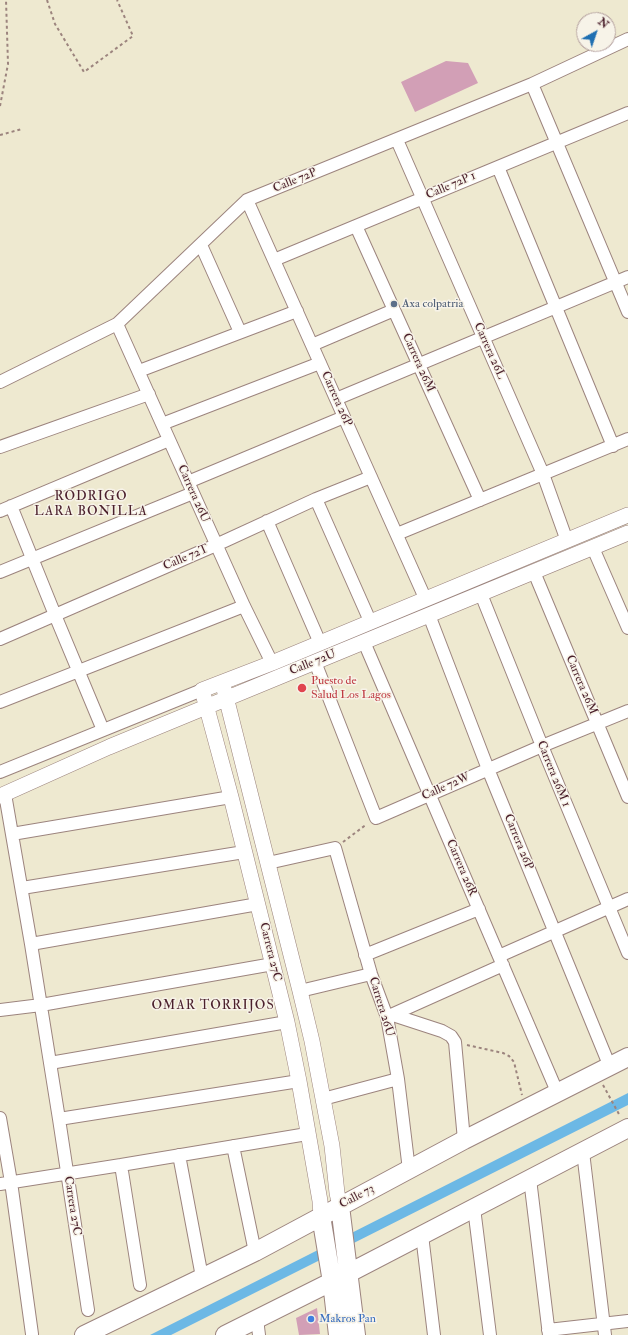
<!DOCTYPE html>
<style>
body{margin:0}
#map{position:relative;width:628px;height:1335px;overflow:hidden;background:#eee9d0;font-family:"IM FELL Double Pica",serif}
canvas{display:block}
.north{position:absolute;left:576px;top:12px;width:40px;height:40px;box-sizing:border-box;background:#f7f3e8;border:1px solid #b29e9c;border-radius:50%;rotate:40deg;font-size:11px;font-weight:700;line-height:16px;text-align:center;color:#4a1f2b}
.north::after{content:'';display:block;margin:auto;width:14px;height:18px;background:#1f6fb2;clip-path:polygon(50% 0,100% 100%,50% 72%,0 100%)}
</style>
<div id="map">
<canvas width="628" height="1335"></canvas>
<div class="north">N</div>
</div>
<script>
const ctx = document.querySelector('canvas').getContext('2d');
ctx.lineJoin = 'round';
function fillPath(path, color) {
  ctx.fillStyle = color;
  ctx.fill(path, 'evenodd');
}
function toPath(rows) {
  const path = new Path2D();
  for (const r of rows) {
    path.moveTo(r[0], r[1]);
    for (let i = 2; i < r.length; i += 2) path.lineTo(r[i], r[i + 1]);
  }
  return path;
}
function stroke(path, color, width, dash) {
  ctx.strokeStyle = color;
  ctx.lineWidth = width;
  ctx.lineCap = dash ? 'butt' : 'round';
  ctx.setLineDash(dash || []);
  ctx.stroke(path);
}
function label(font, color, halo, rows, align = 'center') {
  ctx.font = font + ' "IM FELL Double Pica",serif';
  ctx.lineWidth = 3;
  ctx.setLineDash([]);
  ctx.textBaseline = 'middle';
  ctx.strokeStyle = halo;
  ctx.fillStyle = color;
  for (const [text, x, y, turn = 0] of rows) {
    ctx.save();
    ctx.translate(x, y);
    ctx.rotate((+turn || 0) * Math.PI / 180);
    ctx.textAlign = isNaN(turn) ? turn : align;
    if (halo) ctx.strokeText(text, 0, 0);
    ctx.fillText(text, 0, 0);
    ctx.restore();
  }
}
const water = toPath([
 [628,1093,628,1105,620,1109,171,1335,150,1335]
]);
const building = toPath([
 [446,61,468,63,478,83,415,112,401,82],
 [317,1308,320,1334,299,1335,296,1318]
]);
const path = toPath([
 [47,0,55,24,84,72,133,36,117,0],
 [0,106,8,64,6,0],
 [0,135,22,129],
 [343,842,367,824],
 [467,1045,503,1053,509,1056,514,1062,522,1095],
 [603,1085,620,1116]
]);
const minor = toPath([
 [532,84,628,312],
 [397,140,543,474,567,541],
 [498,167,613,446],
 [247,200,425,598],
 [356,226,480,500],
 [201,245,240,332],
 [274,260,628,113],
 [117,324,244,606,272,663],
 [312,345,394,310],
 [139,371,297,311],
 [0,382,117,324,247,200,532,84,628,39],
 [336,399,628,277],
 [162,424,320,363],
 [0,447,149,394],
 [188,482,344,417],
 [316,499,370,621],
 [11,506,55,615,103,730],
 [0,511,169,440],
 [267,521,320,643],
 [397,534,628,439],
 [593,548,628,628],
 [0,572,193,493],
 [534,572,628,797],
 [481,594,542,746,628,953],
 [429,615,488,769,610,1067],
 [0,639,216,545,316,499,371,477],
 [364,642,558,1094],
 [315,662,376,818,542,746,628,711],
 [0,702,244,606],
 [0,772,202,690],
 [5,794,31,944,59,1119,88,1310],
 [12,834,231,797],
 [268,863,335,848,371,974,387,1017,398,1079,409,1170],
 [22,888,244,852],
 [31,944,258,904],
 [365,955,479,909],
 [499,956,628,899],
 [300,991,371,974],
 [0,1010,41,1005,273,964],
 [393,1015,442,1031,451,1036,455,1042,464,1140],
 [389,1016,503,965],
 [50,1063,287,1022],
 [323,1099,398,1079],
 [0,1118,11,1182,32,1334],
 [59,1119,299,1081],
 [233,1146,255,1252],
 [583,1152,605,1335],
 [179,1155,202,1277],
 [121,1165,140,1285],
 [530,1179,549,1335],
 [0,1184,121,1165,307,1134],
 [474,1208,490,1335],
 [422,1235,434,1335],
 [257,1319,259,1335],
 [548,1330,628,1321]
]);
const tertiary = toPath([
 [224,689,300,991,312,1041,332,1146,337,1193,340,1206],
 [0,796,109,747,628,533],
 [321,1216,320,1201,299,1081,287,1022,231,797,202,690,272,663,628,515]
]);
const secondary = toPath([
 [340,1206,356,1335],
 [321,1216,332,1282,338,1335],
 [84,1335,255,1252,464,1140,628,1057],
 [225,1335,349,1273,628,1128]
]);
const markers = [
 [394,304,4,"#5c6f8a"],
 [302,688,5,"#e0444e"],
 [311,1319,4,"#3f7fe0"]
];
const streetNames = [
 ["Calle 72P",295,181,-22],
 ["Calle 72P 1",451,186,-23],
 ["Carrera 26L",489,351,66],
 ["Carrera 26M",418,363,66],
 ["Carrera 26P",336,399,66],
 ["Carrera 26U",193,494,66],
 ["Calle 72T",186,558,-23],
 ["Calle 72U",313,663,-22],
 ["Carrera 26M",581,685,67],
 ["Carrera 26M 1",553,774,68],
 ["Calle 72W",446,787,-24],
 ["Carrera 26P",518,842,68],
 ["Carrera 26R",461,868,67],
 ["Carrera 27C",270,952,76],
 ["Carrera 26U",381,1007,73],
 ["Calle 73",357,1197,-28],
 ["Carrera 27C",72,1206,81]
];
const serviceNames = [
 ["Axa colpatria",402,304]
];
const healthNames = [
 ["Puesto de",311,681],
 ["Salud Los Lagos",311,695]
];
const shopNames = [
 ["Makros Pan",319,1319]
];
const neighbourhoodNames = [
 ["RODRIGO",91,497],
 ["LARA BONILLA",91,512],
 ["OMAR TORRIJOS",213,1006]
];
fillPath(water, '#6cb8e5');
fillPath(building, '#d29fb6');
stroke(minor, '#9c847e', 14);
stroke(tertiary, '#9c847e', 16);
stroke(secondary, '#9c847e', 20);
stroke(path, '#9c847e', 2, [3, 3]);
stroke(minor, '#fff', 12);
stroke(tertiary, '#fff', 15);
stroke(secondary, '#fff', 18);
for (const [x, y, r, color] of markers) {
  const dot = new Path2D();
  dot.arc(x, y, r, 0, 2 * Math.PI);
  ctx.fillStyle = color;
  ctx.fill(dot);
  stroke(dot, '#f7f3e8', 1.5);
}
label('12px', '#4a1f2b', '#f7f3e8', streetNames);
label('12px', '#4e5e75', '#f7f3e8', serviceNames, 'left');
label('12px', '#be3a42', '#f7f3e8', healthNames, 'left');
label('12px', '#366cbe', '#f7f3e8', shopNames, 'left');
ctx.letterSpacing = '1px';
label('13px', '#4a1f2b', '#f7f3e8', neighbourhoodNames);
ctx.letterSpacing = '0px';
</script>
